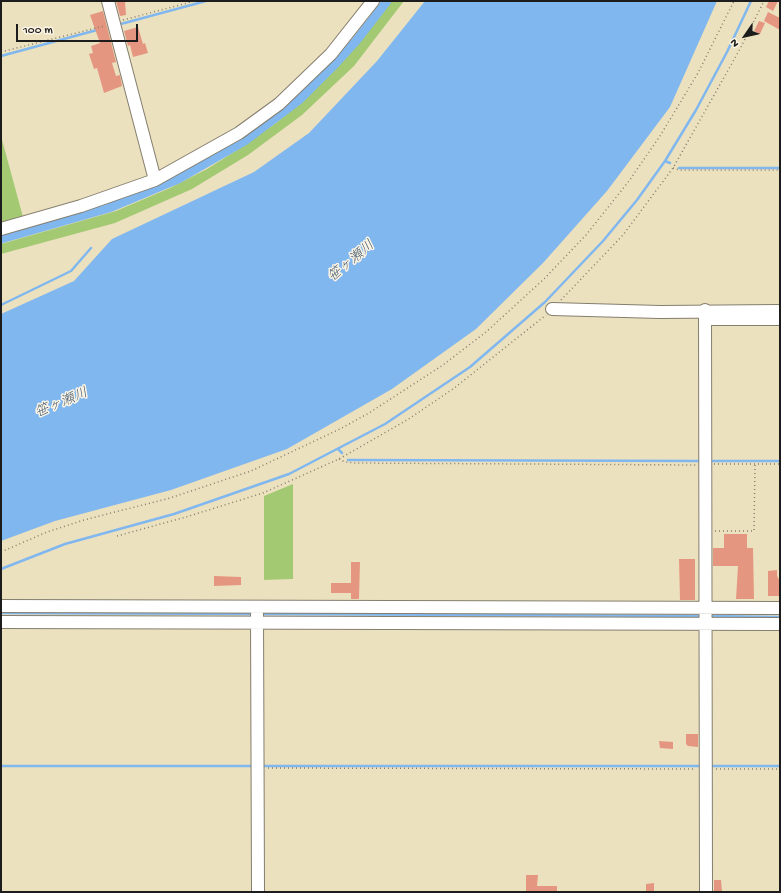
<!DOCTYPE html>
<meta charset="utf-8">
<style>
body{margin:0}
#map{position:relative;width:781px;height:893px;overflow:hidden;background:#ece1bf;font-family:"Gochi Hand",sans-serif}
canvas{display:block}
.frame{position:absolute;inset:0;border:2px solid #1c1c1c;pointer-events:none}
.north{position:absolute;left:725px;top:16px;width:40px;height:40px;-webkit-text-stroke:3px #fcf5e5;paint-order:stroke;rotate:236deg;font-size:11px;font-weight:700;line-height:16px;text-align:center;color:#1c1c1c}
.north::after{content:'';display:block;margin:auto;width:14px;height:18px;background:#1c1c1c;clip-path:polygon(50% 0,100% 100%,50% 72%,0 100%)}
.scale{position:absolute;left:16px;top:24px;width:122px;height:18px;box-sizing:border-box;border:2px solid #1c1c1c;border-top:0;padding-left:5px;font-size:12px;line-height:14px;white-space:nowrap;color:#1c1c1c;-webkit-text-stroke:3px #fcf5e5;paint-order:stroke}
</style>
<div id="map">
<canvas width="781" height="893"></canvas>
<div class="frame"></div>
<div class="north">N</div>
<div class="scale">100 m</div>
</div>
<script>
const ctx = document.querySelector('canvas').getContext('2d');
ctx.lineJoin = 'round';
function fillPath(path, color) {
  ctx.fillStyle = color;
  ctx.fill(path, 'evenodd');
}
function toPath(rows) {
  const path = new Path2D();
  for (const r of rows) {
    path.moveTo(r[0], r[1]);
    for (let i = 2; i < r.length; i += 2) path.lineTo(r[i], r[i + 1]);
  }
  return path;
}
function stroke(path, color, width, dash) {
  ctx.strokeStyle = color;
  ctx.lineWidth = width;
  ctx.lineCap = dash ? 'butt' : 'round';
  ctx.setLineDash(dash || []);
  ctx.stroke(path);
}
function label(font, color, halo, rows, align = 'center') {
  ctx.font = font + ' "Gochi Hand","Klee One",sans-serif';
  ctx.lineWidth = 3;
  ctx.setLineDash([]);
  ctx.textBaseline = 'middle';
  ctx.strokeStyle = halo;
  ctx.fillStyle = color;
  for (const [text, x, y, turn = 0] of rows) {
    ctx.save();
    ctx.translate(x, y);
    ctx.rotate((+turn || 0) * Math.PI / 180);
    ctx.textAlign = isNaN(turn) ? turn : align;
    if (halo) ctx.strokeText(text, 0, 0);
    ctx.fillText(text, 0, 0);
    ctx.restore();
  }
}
const green = toPath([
 [391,1,404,1,354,66,302,115,248,155,192,189,115,223,1,254,1,244,116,211,170,188,207,169,242,147,276,123,305,99,355,47],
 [1,136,23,217,1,223],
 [293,484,293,579,264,580,264,496]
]);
const water = toPath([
 [425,1,717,1,670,107,607,191,543,263,476,329,392,389,287,449,171,490,55,521,1,541,1,314,74,281,112,239,254,172,309,133,377,61]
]);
const stream = toPath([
 [117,25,206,1],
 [1,56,97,30],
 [665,161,670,163],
 [679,168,780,168],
 [1,305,71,271,91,248],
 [338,449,342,453],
 [348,460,701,461],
 [712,461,780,461],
 [1,569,65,544,174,514,289,474,385,424,470,367,545,302,603,241,637,200,665,161,696,110,727,52,751,1],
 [1,613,254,614],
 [261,614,702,616],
 [709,616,780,617],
 [1,766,254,766],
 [261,766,700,766],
 [710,766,780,766]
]);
const canal = toPath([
 [1,239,109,208,178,179,246,140,299,100,335,64,356,41,387,1]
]);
const building = toPath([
 [116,1,125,1,126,15,120,16],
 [769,1,778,1,773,11,766,7],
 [103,11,116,62,112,63,116,76,120,75,122,86,104,93,97,68,94,69,89,54,93,53,91,46,100,43,90,15],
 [768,12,780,18,780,30,764,21],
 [759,21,765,23,760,34,754,31],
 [138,27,143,44,145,43,148,53,133,57,130,45,128,46,124,31],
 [724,534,747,534,747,548,753,548,754,599,736,599,738,566,713,566,713,548,724,548],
 [679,559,695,559,695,600,680,600],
 [351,562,360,562,359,599,351,599,351,593,331,593,331,583,351,583],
 [777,570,777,576,780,581,780,596,768,596,768,571],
 [214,576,241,577,241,585,214,586],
 [686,734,698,734,698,747,688,746,686,744],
 [659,741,673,742,673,749,660,748],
 [526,875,538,875,537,886,557,886,557,892,526,892],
 [714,880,721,880,722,892,714,892],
 [654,883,654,892,646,892,646,884]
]);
const path = toPath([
 [123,20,195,1],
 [1,52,104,26],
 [673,168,679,170,780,170],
 [561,300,623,235,673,168,740,49,764,1],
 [339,459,345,462,355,463,696,465],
 [714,464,780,464],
 [715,531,754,531,755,464],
 [117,536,186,517,263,493,339,459,407,420,453,389,546,315],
 [1,552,47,532,84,520,170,498,251,471,340,429,369,413,443,365,486,332,544,279,586,235,629,181,660,136,698,73,734,1],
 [268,768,696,769],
 [716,769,780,769]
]);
const minor = toPath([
 [108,1,155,180],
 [1,229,81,206,155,180,239,133,279,104,331,54,373,1],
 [552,309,660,312,780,311],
 [705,310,706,892],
 [705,319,780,319],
 [1,606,780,608],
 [257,614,258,892],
 [1,622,780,624]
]);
const waterNames = [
 ["笹ヶ瀬川",352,262,-40],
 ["笹ヶ瀬川",62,404,-23]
];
fillPath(green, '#a3c973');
fillPath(water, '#80b7ef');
stroke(stream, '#80b7ef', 2.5);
stroke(canal, '#80b7ef', 9);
fillPath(building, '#e59680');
stroke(minor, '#847e6e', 14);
stroke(path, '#847e6e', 1.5, [1, 3]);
stroke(minor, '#fff', 12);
label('italic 14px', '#445a70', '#fcf5e5', waterNames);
</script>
